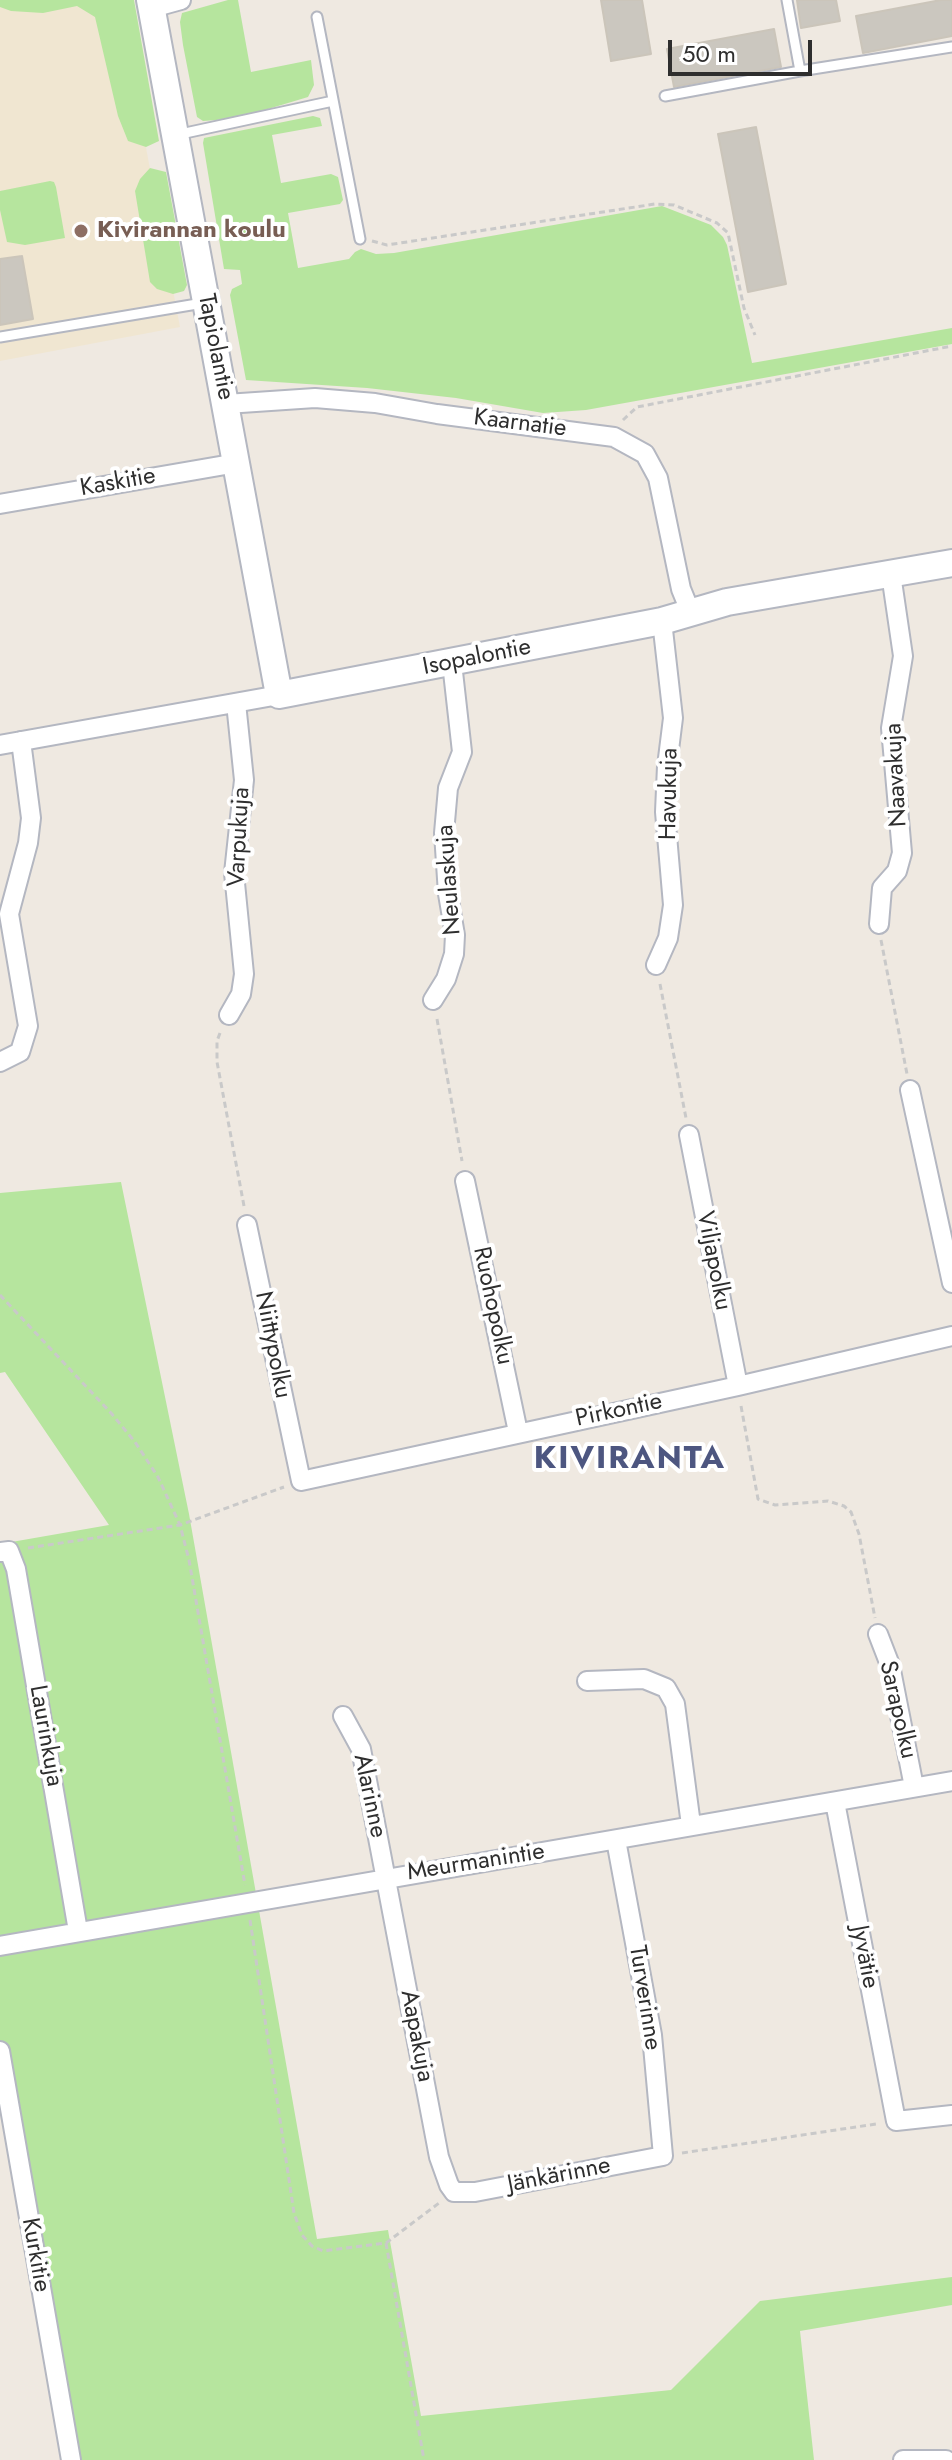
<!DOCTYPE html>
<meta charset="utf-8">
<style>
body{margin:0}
#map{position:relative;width:952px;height:2460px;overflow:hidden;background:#efe9e1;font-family:Jost,sans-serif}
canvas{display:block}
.scale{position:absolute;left:668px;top:40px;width:144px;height:36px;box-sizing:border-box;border:4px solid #2e2e2e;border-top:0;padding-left:10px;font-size:24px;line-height:28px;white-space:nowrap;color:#2e2e2e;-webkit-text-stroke:6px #fff;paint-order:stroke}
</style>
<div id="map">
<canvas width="952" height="2460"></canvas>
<div class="scale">50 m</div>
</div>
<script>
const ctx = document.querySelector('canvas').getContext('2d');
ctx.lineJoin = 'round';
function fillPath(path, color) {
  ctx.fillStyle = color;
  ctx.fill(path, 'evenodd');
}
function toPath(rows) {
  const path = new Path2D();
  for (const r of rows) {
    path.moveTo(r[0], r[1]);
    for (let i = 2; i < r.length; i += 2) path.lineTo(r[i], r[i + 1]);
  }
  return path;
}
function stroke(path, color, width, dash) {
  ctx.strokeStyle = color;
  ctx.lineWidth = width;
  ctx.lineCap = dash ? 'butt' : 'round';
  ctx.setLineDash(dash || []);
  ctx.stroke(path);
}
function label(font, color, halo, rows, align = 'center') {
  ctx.font = font + ' Jost,sans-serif';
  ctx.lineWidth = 8;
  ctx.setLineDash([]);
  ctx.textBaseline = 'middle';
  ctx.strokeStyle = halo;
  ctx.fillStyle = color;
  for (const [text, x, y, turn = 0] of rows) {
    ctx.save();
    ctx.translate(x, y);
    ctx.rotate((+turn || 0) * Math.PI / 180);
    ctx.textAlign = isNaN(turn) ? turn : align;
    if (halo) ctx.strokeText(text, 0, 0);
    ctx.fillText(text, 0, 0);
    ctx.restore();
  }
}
const education = toPath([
 [0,0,118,0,180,327,0,361]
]);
const green = toPath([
 [0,0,134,0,159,141,146,147,128,141,118,116,95,17,77,6,43,13,11,11,0,7],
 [228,0,238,0,251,72,311,60,314,85,308,97,258,112,217,120,203,121,197,117,183,45,180,22,182,13],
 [313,116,320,118,322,126,272,135,281,183,331,174,338,177,343,200,340,204,288,213,298,268,349,259,355,252,361,249,376,254,394,253,662,206,711,225,723,237,727,245,752,363,952,328,952,344,586,410,543,413,456,398,367,388,246,380,230,295,232,289,242,284,240,270,224,269,203,143,204,138],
 [150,168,166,172,187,285,184,291,173,294,157,289,150,282,135,191,140,179],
 [50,181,54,182,56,187,65,238,25,245,7,242,0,210,0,191],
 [121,1182,189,1514,317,2239,388,2230,421,2416,671,2390,760,2301,952,2277,952,2305,800,2331,814,2460,66,2460,0,2079,0,1544,109,1525,5,1372,0,1373,0,1193]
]);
const building = toPath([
 [601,0,642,0,651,54,611,61,601,0],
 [797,0,836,0,840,21,801,28,797,0],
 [941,0,952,0,952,36,863,53,856,16,941,0],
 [774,29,781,67,674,87,667,49,774,29],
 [756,127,786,284,748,292,718,134,756,127],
 [22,256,33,319,0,325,0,259,22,256]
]);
const path = toPath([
 [372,241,387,245,655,204,674,205,717,223,728,233,744,308,755,335],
 [623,420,637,407,952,346],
 [881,940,907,1074],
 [660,984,686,1118],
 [437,1019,462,1161],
 [220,1033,217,1041,217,1062,244,1206],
 [0,1295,111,1413,135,1442,158,1477,180,1525,189,1560,245,1885],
 [741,1406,758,1499,775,1505,828,1501,844,1506,851,1512,859,1534,875,1618],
 [28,1548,180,1525,284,1487],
 [250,1920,294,2213,302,2235,312,2246,323,2251,386,2243,439,2203],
 [682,2153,876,2124],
 [386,2243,424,2460]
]);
const lane = toPath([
 [787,0,800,71],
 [317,17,360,239],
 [665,96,800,71,952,47],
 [176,135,333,101],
 [0,337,203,303]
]);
const street = toPath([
 [152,8,181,0],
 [226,404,315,398,375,403,437,414,614,437,645,454,658,478,681,589,690,611],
 [0,504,237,463],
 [0,745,279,695],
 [879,924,882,888,897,871,902,853,891,728,903,656,891,574],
 [656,965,668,938,673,905,665,812,667,766,673,718,662,621],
 [433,1000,446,979,454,954,455,935,448,894,444,833,448,788,462,752,452,663],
 [229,1015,241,994,244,974,234,873,244,780,236,703],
 [0,1062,20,1052,28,1026,9,914,28,843,31,818,21,741],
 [910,1090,952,1283],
 [689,1135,738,1386],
 [465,1181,518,1432],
 [247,1225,301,1481,738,1386,952,1336],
 [0,1552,9,1551,16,1569,78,1931],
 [878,1634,890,1665,914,1787],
 [587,1681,644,1679,666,1688,675,1704,691,1825],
 [343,1716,361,1749,439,2157,449,2185,454,2192,475,2192,663,2156,652,2035,616,1840],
 [835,1802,896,2121,952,2115],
 [0,1946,952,1781],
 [0,2051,71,2460],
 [903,2460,946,2460]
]);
const secondary = toPath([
 [150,0,279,695,662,621,727,602,952,563]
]);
const markers = [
 [81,231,8,"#8d6e63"]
];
const educationNames = [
 ["Kivirannan koulu",97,231]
];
const streetNames = [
 ["Tapiolantie",215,347,79],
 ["Kaarnatie",520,424,7],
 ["Kaskitie",118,483,-10],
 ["Isopalontie",477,658,-11],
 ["Naavakuja",897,775,-93],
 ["Havukuja",670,794,-89],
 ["Varpukuja",240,837,-87],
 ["Neulaskuja",450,880,-94],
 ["Viljapolku",713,1261,79],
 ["Ruohopolku",492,1306,78],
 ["Niittypolku",272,1345,79],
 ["Pirkontie",619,1411,-12],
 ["Sarapolku",897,1710,77],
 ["Laurinkuja",45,1736,80],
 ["Alarinne",369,1796,78],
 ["Meurmanintie",476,1863,-9],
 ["Jyvätie",864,1957,79],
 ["Turverinne",644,1998,81],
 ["Aapakuja",416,2036,79],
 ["Jänkärinne",559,2176,-11],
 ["Kurkitie",35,2255,80]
];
const districtNames = [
 ["KIVIRANTA",630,1460]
];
fillPath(education, '#f0e6d1');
fillPath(green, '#b6e59e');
fillPath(building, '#cbc7bf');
stroke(building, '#cbc5ba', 2);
stroke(lane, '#b4b7c1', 13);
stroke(street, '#b4b7c1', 22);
stroke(secondary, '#b4b7c1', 30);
stroke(path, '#c9c9c9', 3, [6, 4]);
stroke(lane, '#fff', 9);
stroke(street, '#fff', 18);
stroke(secondary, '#fff', 26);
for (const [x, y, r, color] of markers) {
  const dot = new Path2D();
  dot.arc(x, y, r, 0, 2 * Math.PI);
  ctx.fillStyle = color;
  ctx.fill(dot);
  stroke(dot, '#fff', 3);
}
label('bold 24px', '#785e54', '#fff', educationNames, 'left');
label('24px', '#2e2e2e', '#fff', streetNames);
ctx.letterSpacing = '2px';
label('bold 32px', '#4d5680', '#fff', districtNames);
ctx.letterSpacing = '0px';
</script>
